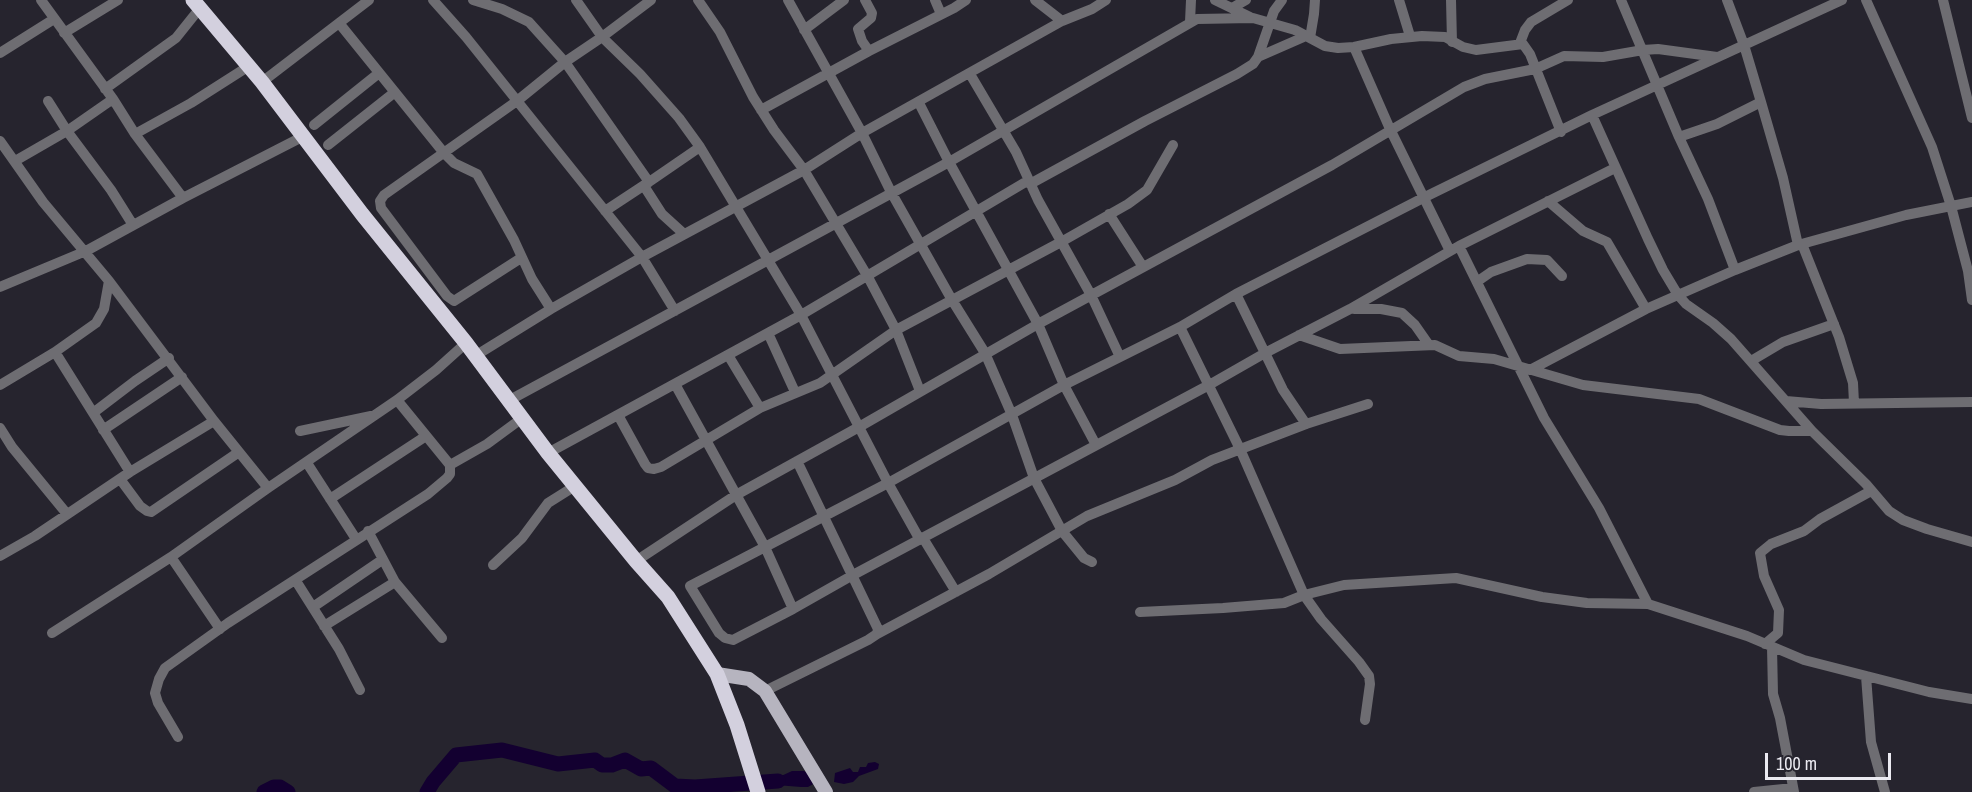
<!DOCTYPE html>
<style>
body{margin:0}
#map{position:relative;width:1972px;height:792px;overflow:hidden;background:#26242e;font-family:"Archivo Narrow",sans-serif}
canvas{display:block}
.scale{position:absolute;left:1765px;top:753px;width:126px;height:27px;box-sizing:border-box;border:3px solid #ebeaf1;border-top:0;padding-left:8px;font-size:18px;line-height:21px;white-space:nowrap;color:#ebeaf1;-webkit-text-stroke:4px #26242e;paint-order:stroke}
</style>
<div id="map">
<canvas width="1972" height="792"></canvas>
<div class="scale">100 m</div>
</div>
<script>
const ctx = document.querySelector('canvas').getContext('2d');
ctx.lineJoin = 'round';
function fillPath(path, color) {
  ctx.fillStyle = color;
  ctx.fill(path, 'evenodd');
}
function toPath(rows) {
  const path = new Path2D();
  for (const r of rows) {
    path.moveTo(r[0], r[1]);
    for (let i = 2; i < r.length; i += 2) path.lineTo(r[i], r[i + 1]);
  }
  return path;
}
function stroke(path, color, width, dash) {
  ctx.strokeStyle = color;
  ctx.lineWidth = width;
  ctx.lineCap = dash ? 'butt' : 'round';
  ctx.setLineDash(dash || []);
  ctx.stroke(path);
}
const water = toPath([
 [875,762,879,764,878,769,859,776,853,782,844,784,834,782,835,773,850,768,853,772,858,772,860,767,866,767,868,763],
 [792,771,804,771,810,774,815,783,808,787,801,787,776,785,779,777]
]);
const river = toPath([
 [264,792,274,787,280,787,288,792],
 [427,792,433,782,456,755,502,750,558,764,595,760,602,765,612,765,625,760,641,769,651,768,675,786,695,787,778,781]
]);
const minor = toPath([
 [41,0,113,99,135,134,183,198],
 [433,0,466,37,642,257,675,311],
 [473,0,502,9,529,22,565,62,649,182,700,147],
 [576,0,602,37,640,74,679,118,700,147,801,315,888,483,920,540],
 [698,0,720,32,753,97,774,130,804,170,868,277,896,330,920,391],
 [788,0,862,133,891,192,952,300,985,353,1012,415,1034,478,1062,531,1084,558,1092,562],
 [865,0,872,13,871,18,858,29,862,41,869,51],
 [935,0,941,14],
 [1035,0,1062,21],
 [1215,0,1250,17],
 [1399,0,1410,36],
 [1451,0,1452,42],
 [1621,0,1679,137,1708,199,1735,270],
 [1727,0,1744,45,1761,102,1783,178,1798,245],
 [1866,0,1932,147,1951,206,1968,271,1972,300],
 [1943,0,1972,118],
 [1232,8,1246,0],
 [1190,22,1191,0],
 [339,23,444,153,454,163,477,174,514,240,532,279,551,309,642,257,804,170,862,133,1062,21,1092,9,1106,0],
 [804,30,844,0],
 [64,33,118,0],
 [1310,38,1314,14,1315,0],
 [1520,43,1525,30,1531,22,1568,0],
 [1354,47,1390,129,1450,251],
 [0,53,54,19],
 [1258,57,1306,36],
 [970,74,1016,152,1038,200,1091,295,1120,357],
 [262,82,369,0],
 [105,89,176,38,200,8],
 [48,101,67,131,111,190,133,225],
 [919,103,949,162,1038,324,1064,385,1096,445],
 [761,110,869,51,954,8,966,0],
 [1592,115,1648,239,1663,270,1678,295,1686,304,1713,323,1731,339,1812,431],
 [314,125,379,73],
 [135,134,191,103,249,66],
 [1679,137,1717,124,1761,102],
 [0,141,43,202,109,281,214,421,268,488],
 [328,145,395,92],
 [15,161,67,131,113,99],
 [1030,184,1145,121,1237,74,1253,64,1258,57,1274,11,1282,0],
 [644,186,662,214,684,234],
 [1548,201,1583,231,1607,242,1646,309],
 [605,211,649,182],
 [1109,214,1143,267],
 [1802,244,1839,337,1853,383,1854,403],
 [1459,246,1544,418,1599,508,1648,604],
 [521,258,454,301,447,296,381,208,380,201,384,195,517,101,565,62,602,37,651,0],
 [1478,281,1491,272,1527,259,1547,260,1562,276],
 [0,287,86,251,183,198,302,137],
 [1236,294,1265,353,1209,385,853,575,793,609,733,640,725,638,719,633,690,586,888,483,1064,385,1180,327,1236,294,1425,197,1592,115,1842,0],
 [1354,309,1381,309,1402,313,1415,325,1429,345],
 [1180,327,1240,449,1304,595,1321,619,1359,662,1369,676,1370,684,1365,720],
 [768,333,795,392],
 [1299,335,1340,349,1435,345,1459,356,1494,359,1583,385,1699,399,1780,430,1789,431,1812,431,1866,484,1889,511,1903,520,1927,529,1972,542],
 [55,352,130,472],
 [728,355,760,408],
 [475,356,551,309],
 [1751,361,1783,342,1834,324],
 [1530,370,1646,309,1735,270,1798,245,1906,215,1972,202],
 [675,384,765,547,793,609],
 [0,385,55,352,96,323,104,309,109,281],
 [508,401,949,162,1197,19,1253,18,1295,30,1325,46,1338,48,1354,47,1391,39,1422,36,1445,37,1463,47,1476,50,1523,44,1530,54,1561,132],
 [1786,401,1821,404,1972,402],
 [93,413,135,381,169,358],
 [618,415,645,464,648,468,654,469,661,467,760,408,820,383,896,330,1061,242,1128,204,1147,190,1173,145],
 [1306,424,1283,390,1265,353,1350,309,1459,246,1615,168],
 [0,428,12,447,67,514],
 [103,430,182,377],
 [300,431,371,416],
 [548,453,801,315,1029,180],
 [307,463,356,539],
 [450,465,487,444,521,419],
 [120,479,140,506,147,511,151,512,239,452],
 [330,499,426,436],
 [368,531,395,582,442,638],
 [923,538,956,592],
 [0,556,35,536,130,472,214,421],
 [171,557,220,629],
 [636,561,736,495,859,427,1038,324,1332,165,1464,87,1485,79,1535,69,1564,56,1603,57,1643,50,1658,49,1717,57],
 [493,565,522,538,548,503,575,486],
 [296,581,339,649,360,690],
 [313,607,382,560],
 [1140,612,1223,608,1284,603,1304,595,1344,585,1456,578,1542,597,1587,603,1648,604,1747,636,1804,660,1929,692,1972,699],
 [324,626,395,582],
 [52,633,171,557,268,488,397,400,436,370,466,343],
 [877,634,989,574,1087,516,1175,480,1212,460,1306,424,1368,404],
 [1765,644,1778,633,1779,610,1764,576,1760,553,1771,544,1804,531,1820,519,1871,491],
 [1772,647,1773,694,1780,718,1794,792],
 [1866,676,1871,742,1885,792],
 [765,691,868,640,877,634,878,629,797,461],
 [178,737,158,703,155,693,159,679,165,668,228,623,428,494,447,478,450,474,450,465,397,400],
 [1754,792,1793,788]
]);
const major = toPath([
 [717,674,749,679,765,691,826,792]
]);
const highway = toPath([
 [193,0,262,82,362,214,466,343,548,453,636,561,668,597,717,674,737,725,758,792]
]);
fillPath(water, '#130030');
stroke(river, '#130030', 15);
stroke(minor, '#6e6d72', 10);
stroke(major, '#b6b4bf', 14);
stroke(highway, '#d3d0de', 15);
</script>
